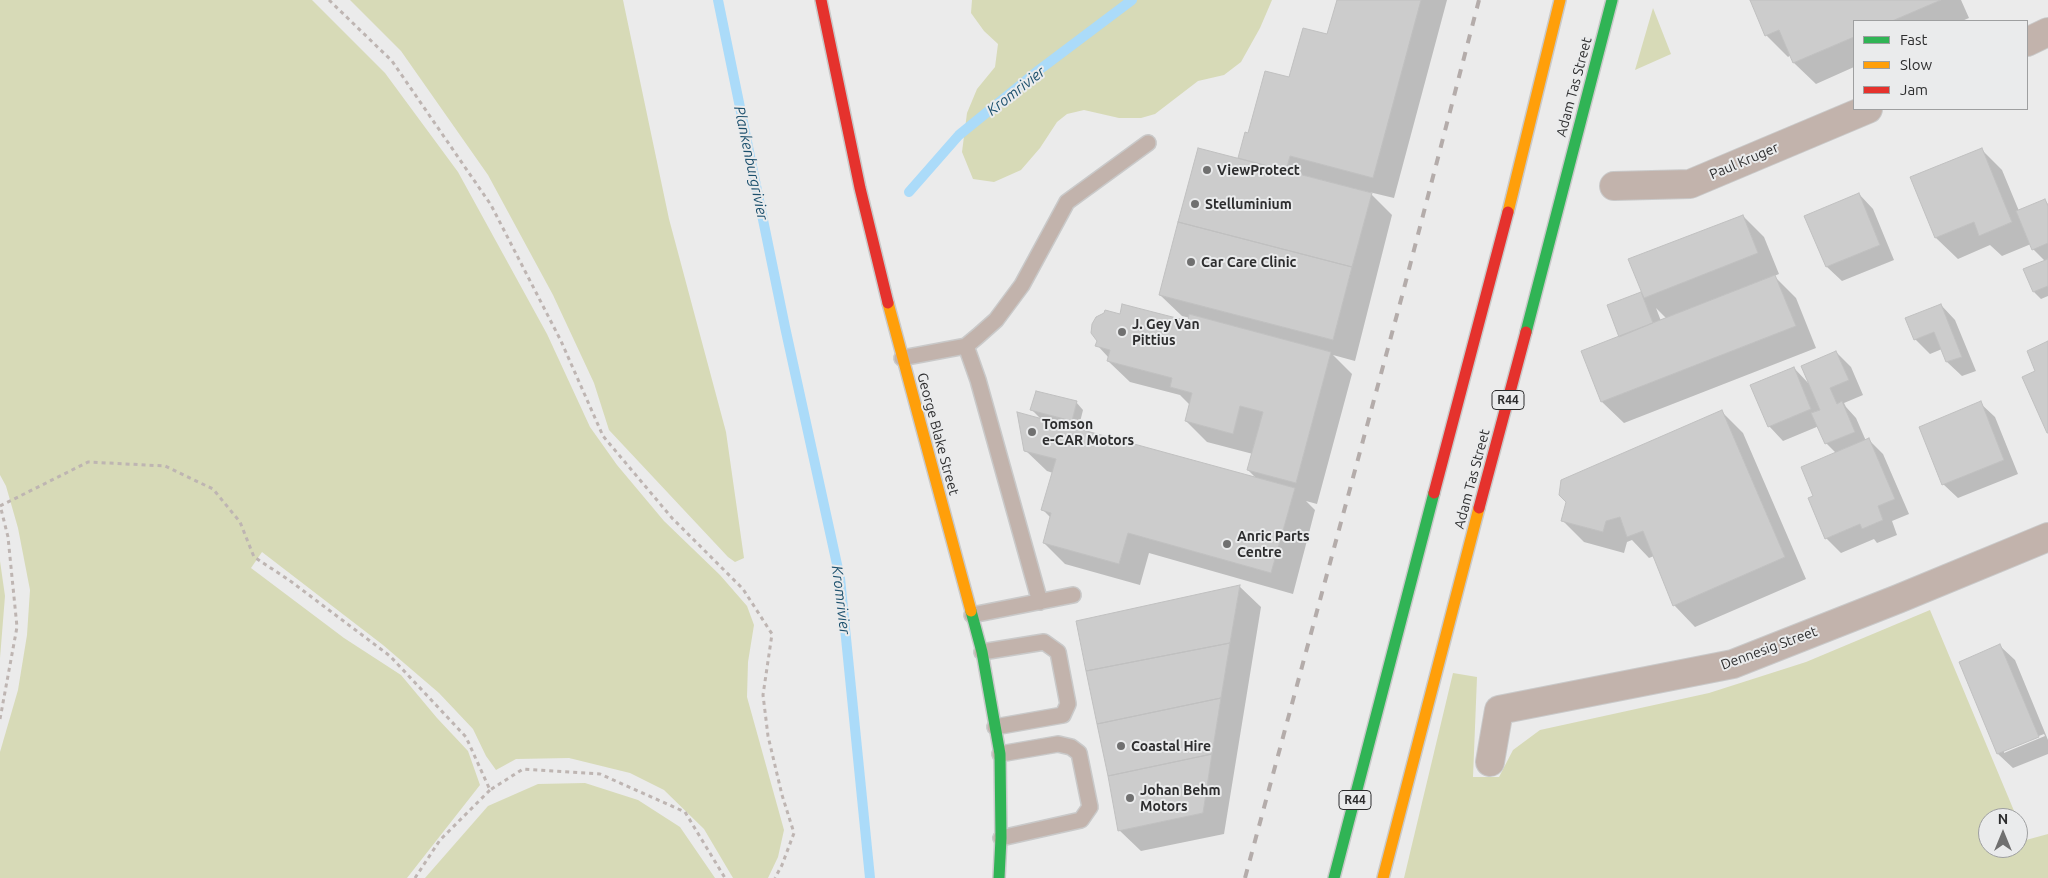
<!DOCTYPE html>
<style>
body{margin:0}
#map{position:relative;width:2048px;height:878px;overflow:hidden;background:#ebebeb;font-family:Ubuntu,sans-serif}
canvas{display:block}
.legend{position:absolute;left:1853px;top:20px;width:175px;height:90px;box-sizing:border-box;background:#eaebec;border:1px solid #9e9fa0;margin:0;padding:6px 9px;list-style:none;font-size:15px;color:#2d2d2e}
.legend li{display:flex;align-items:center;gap:10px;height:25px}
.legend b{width:25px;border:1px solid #9e9fa0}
.north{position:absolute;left:1978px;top:808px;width:50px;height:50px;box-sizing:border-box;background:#eaebec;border:1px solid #9e9fa0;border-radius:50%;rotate:0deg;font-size:14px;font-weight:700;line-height:20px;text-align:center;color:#2d2d2e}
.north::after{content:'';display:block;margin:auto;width:18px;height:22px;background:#707070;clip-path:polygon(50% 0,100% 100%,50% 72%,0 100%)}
</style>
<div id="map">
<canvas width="2048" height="878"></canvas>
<ul class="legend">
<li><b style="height:6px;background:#30b455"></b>Fast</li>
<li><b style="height:6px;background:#ff9f0a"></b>Slow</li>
<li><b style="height:6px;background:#e5322d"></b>Jam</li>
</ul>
<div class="north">N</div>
</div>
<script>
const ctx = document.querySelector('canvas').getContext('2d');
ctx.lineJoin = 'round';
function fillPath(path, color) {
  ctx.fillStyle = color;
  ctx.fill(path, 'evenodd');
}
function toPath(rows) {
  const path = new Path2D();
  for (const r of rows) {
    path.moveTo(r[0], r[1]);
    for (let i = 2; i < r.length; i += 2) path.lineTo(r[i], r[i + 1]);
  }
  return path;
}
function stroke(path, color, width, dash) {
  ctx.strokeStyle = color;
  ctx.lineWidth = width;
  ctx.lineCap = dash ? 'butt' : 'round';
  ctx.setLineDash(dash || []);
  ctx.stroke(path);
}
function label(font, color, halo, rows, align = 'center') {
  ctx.font = font + ' Ubuntu,sans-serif';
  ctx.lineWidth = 4;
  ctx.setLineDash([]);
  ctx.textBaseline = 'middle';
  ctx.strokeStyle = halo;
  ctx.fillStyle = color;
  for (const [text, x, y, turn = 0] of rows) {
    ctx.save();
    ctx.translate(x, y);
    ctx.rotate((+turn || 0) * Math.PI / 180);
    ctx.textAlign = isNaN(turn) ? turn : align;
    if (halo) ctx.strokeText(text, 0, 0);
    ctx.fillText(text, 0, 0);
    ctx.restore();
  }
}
const green = toPath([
 [0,0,312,0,385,73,458,172,547,334,590,427,617,465,664,521,720,575,747,606,754,625,748,662,747,697,784,830,778,857,768,878,733,878,704,829,664,790,630,773,569,758,516,759,496,770,486,756,473,729,439,693,383,645,262,552,251,568,344,638,401,675,437,718,468,751,480,785,407,878,0,878,0,752,18,690,27,635,30,590,18,528,6,486,0,475],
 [350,0,623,0,669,219,726,432,744,558,735,562,728,557,609,430,594,383,553,295,488,175,401,51],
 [972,0,1272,0,1260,28,1241,62,1224,75,1198,81,1155,114,1141,118,1119,118,1084,110,1067,114,1057,122,1040,148,1021,170,994,182,973,179,962,152,967,113,977,89,995,67,998,44,984,31,971,13],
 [1653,8,1671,54,1635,70],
 [0,561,5,596,0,658],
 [1930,610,2017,818,1988,818,1988,848,2018,848,2018,821,2026,840,2048,834,2048,878,1404,878,1453,673,1477,677,1473,777,1499,777,1513,750,1540,730,1709,693,1806,662],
 [585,783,638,800,680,827,715,878,425,878,488,806,538,784]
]);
const shadow = toPath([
 [1338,0,1447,0,1394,198,1369,192,1392,215,1355,361,1333,355,1352,374,1317,504,1306,501,1315,510,1293,594,1149,553,1140,585,1065,564,1044,543,1051,518,1043,510,1053,473,1047,471,1025,450,1042,420,1032,410,1076,402,1083,410,1078,430,1257,479,1248,470,1253,454,1207,442,1186,421,1190,405,1180,395,1130,382,1108,361,1109,358,1097,345,1099,341,1121,315,1189,322,1190,318,1182,316,1160,295,1239,159,1246,133,1249,134,1290,79,1328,36],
 [1751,0,1961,0,1969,18,1962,21,1854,21,1854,67,1816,84,1794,63,1791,55,1788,57,1767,36],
 [1981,149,2002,170,2019,211,2045,201,2048,204,2048,296,2041,299,2034,292,2045,261,2033,249,2031,244,2002,256,1990,245,1958,259,1936,238,1912,177],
 [1859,194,1873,209,1894,260,1842,281,1827,267,1806,216],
 [1743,216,1764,237,1779,274,1774,276,1796,298,1816,348,1624,423,1602,402,1583,352,1620,337,1608,306,1643,293],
 [1656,308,1667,319,1661,321],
 [1941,305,1955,320,1976,371,1962,376,1947,362,1942,349,1930,354,1915,339],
 [1836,352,1851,367,1863,395,1844,403,1846,407,1856,418,1866,441,1869,440,1883,454,1909,514,1892,521,1897,535,1877,543,1874,539,1841,553,1826,538,1814,497,1836,453,1826,443,1819,426,1783,441,1769,426,1794,368,1810,385],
 [1980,403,1995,417,2018,474,1958,498,1943,484],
 [1722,412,1743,433,1806,579,1695,627,1674,605,1654,556,1649,558,1632,540,1627,542,1624,553,1584,542,1563,521],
 [1239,586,1261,607,1224,834,1141,851,1119,830],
 [2000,646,2015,660,2048,740,2048,754,2013,768,1998,754,1960,662],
 [2044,734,2045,736,2004,753,2004,750]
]);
const stream = toPath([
 [718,0,785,327,840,578,870,878],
 [909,192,959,135,1039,70,1132,0]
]);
const building = toPath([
 [1337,0,1421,0,1373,178,1290,156,1286,171,1238,158,1245,132,1248,133,1265,71,1289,77,1303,28,1327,34,1337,0],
 [1750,0,1941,0,1892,21,1854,21,1854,37,1793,63,1779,30,1765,36,1750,0],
 [1198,148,1372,193,1352,267,1178,222,1198,148],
 [1982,148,2012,222,1979,236,1974,222,1935,238,1910,177,1982,148],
 [1859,193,1880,245,1826,267,1804,216,1859,193],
 [2045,199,2048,206,2048,243,2032,250,2016,211,2045,199],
 [1743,215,1758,253,1644,298,1628,259,1743,215],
 [1178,222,1352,267,1333,340,1159,295,1178,222],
 [2048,259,2048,286,2033,292,2023,269,2048,259],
 [1775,275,1796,326,1601,402,1581,351,1775,275],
 [1641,292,1653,323,1619,337,1607,305,1641,292],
 [1122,304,1188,321,1189,314,1331,352,1296,483,1247,470,1263,412,1240,406,1233,434,1185,421,1192,393,1170,387,1172,378,1107,361,1110,350,1095,346,1097,341,1091,333,1092,324,1096,317,1104,313,1105,310,1120,314,1122,304],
 [1941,304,1962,357,1946,362,1934,332,1914,340,1905,318,1941,304],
 [2048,341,2048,433,2047,433,2022,377,2035,371,2027,351,2048,341],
 [1836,351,1849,380,1830,388,1837,404,1842,401,1855,432,1825,444,1811,413,1820,410,1801,366,1836,351],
 [1794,367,1811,409,1768,427,1750,385,1794,367],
 [1036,391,1077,401,1072,421,1030,410,1036,391],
 [1981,401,2004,460,1942,485,1919,427,1981,401],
 [1722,410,1785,557,1673,606,1643,531,1627,537,1620,517,1606,521,1603,532,1561,521,1566,502,1559,495,1561,480,1722,410],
 [1017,412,1295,488,1271,573,1128,533,1119,564,1043,543,1051,513,1041,510,1056,459,1024,451,1017,412],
 [1869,438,1895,499,1878,506,1883,520,1862,529,1860,524,1825,539,1808,498,1813,496,1801,467,1869,438],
 [1240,585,1230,643,1086,671,1076,621,1240,585],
 [1230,643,1221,698,1097,724,1086,671,1230,643],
 [2000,644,2039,737,1997,754,1959,662,2000,644],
 [1221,698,1212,754,1108,776,1097,724,1221,698],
 [1212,754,1203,813,1118,831,1108,776,1212,754]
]);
const path = toPath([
 [329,0,392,61,491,205,561,341,603,436,672,518,743,589,772,634,763,695,768,736,782,795,794,833,782,865,775,878],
 [0,506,88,462,165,466,213,489,240,522,254,557,289,580,390,656,466,737,490,790,523,769,600,774,685,812,725,878],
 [0,719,17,627,8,537,0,505],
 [415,878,440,840,490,790]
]);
const lane = toPath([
 [966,346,978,380,1040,602],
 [902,358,966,346,978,336,996,320,1022,285,1067,202,1148,143],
 [972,615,1073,595],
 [982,652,1044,642,1058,652,1068,704,1063,715,995,727],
 [1000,754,1058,744,1071,747,1079,753,1090,807,1081,820,1001,838]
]);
const street = toPath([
 [2027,42,2048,32],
 [1614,186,1690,184,1868,109],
 [1490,762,1499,710,1733,664,1898,599,2048,537]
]);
const fast = toPath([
 [1526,332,1612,0],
 [971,611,982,652,1000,754,1001,838,999,878],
 [1334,878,1434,493]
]);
const slow = toPath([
 [1508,212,1560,0],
 [888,303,971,611],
 [1383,878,1479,508]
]);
const jam = toPath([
 [821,0,860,188,888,303],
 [1434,493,1508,212],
 [1479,508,1526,332]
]);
const rail = toPath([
 [1245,878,1402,296,1479,0]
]);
const markers = [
 [1207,170,5,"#707070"],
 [1195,204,5,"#707070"],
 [1191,262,5,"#707070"],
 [1122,332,5,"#707070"],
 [1032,432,5,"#707070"],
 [1227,544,5,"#707070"],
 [1121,746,5,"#707070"],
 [1130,798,5,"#707070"]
];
const shields = [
 [1508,400,32],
 [1355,800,32]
];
const shieldNames = [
 ["R44",1508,400],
 ["R44",1355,800]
];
const streetNames = [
 ["Adam Tas Street",1574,87,-75],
 ["Paul Kruger",1744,161,-23],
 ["George Blake Street",938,434,75],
 ["Adam Tas Street",1472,479,-75],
 ["Dennesig Street",1769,648,-20]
];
const poiNames = [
 ["ViewProtect",1217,170],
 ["Stelluminium",1205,204],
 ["Car Care Clinic",1201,262],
 ["J. Gey Van",1132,324],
 ["Pittius",1132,340],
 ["Tomson",1042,424],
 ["e-CAR Motors",1042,440],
 ["Anric Parts",1237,536],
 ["Centre",1237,552],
 ["Coastal Hire",1131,746],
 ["Johan Behm",1140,790],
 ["Motors",1140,806]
];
const waterNames = [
 ["Kromrivier",1016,91,-38],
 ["Plankenburgrivier",751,163,78],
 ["Kromrivier",841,600,83]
];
fillPath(green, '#d7dab7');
fillPath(shadow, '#0003');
stroke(stream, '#abdbf9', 10);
fillPath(building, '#ccc');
stroke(building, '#c0c0c0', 1);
stroke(lane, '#c9c9c9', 18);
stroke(street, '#c9c9c9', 30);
stroke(fast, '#c9c9c9', 14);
stroke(slow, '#c9c9c9', 14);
stroke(jam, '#c9c9c9', 14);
stroke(path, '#beb5b2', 3, [4, 4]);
stroke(lane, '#c2b3ac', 15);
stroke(street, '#c2b3ac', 28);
stroke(fast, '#30b455', 11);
stroke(slow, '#ff9f0a', 11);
stroke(jam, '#e5322d', 11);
stroke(rail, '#b4acaa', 4, [9, 9]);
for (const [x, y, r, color] of markers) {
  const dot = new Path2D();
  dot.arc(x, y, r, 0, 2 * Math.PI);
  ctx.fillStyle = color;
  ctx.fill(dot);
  stroke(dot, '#eaebec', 2);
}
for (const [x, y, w] of shields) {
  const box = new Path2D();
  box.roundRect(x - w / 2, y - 9.5, w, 19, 4);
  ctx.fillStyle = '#eaebec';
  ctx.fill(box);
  stroke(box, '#2d2d2e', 1);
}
label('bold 12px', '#2d2d2e', null, shieldNames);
label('14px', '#2d2d2e', '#eaebec', streetNames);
label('bold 14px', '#2d2d2e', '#eaebec', poiNames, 'left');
label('italic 15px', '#1c506d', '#eaebec', waterNames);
</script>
